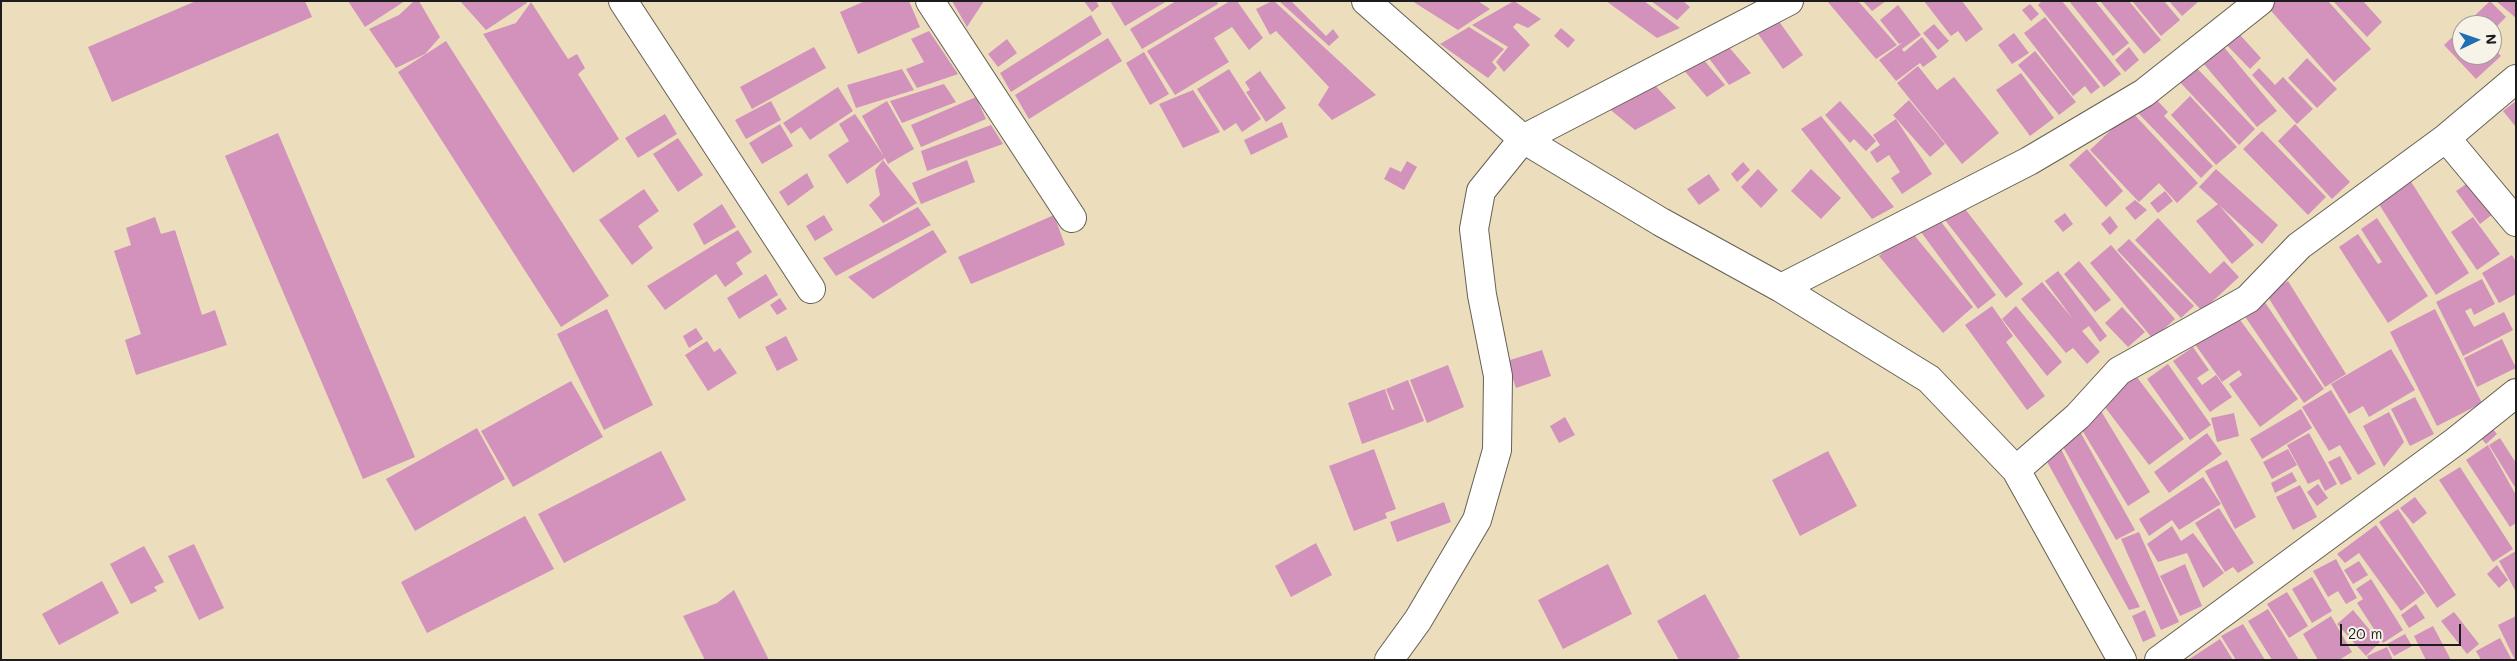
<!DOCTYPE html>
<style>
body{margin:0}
#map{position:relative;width:2517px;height:661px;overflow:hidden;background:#ecdebc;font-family:Mali,sans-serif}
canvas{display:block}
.frame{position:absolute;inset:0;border:2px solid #1c1c1c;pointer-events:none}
.north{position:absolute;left:2452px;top:15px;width:50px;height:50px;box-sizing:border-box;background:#f7f3e8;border:1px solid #9f9d96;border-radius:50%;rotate:87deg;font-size:14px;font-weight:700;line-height:20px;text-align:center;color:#1c1c1c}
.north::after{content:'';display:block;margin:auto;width:18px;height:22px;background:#1f6fb2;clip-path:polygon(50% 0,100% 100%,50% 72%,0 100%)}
.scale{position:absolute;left:2340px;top:624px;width:121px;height:22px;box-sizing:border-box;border:2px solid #1c1c1c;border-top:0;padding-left:6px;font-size:15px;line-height:18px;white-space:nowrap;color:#1c1c1c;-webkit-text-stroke:4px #f7f3e8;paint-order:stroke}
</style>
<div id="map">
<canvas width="2517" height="661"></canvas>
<div class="frame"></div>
<div class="north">N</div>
<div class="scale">20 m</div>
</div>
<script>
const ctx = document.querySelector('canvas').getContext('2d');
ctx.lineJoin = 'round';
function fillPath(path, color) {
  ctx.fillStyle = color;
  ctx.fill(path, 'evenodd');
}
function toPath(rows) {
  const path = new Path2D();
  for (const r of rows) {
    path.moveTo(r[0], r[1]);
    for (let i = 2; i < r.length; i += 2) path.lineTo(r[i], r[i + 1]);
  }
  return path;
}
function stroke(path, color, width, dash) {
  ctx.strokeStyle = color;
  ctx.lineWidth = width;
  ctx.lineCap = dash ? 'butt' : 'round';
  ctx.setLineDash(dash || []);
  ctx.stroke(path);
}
const building = toPath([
 [196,1,305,1,312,17,112,102,88,47],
 [348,1,405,1,365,27],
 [414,1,419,1,440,37,425,54,396,68,369,29,399,15],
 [460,1,526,1,527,3,486,30],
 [865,1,909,1,920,27,858,54,840,12],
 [952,1,984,1,967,27],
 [1084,1,1096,1,1099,6,1092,12],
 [1110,1,1167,1,1125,26],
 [1176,1,1217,1,1218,4,1142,49,1130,29],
 [1230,1,1237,1,1263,38,1249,50,1232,27,1214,38,1229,62,1175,95,1147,51],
 [1272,1,1274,1,1376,95,1332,120,1318,105,1329,87,1276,31,1270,35,1256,9],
 [1279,1,1291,1,1326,36,1333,29,1339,37,1329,46],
 [1412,1,1478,1,1490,9,1458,30],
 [1514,1,1541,19,1528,28,1517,23,1513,27,1530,45,1504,72,1496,62,1508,47,1472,25],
 [1606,1,1644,1,1680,28,1657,38],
 [1651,1,1683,1,1690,7,1677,20],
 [1827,1,1858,1,1897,45,1876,59],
 [1863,1,1886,1,1872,11],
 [1924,1,1962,1,1983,29,1966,42,1958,31,1951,36],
 [2042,1,2062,1,2121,74,2104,87,2038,5],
 [2069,1,2095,1,2129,43,2113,56],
 [2100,1,2129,1,2161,40,2144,54],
 [2132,1,2164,1,2180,20,2161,36],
 [2169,1,2197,1,2198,2,2182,16],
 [2268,1,2328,1,2371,49,2334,82,2265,4],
 [2333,1,2363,1,2382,22,2367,37],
 [2490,1,2506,17,2492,31,2492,25,2465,25],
 [2496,1,2516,1,2516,18],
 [531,2,568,59,577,54,585,68,578,74,619,139,573,173,483,34,516,23],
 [2030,4,2039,14,2031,21,2022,10],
 [1898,5,1921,35,1902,49,1904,52,1922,37,1937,57,1923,67,1920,63,1896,81,1879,60,1902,43,1899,44,1880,20],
 [1091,15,1102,34,1011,92,1000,73],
 [2045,17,2100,87,2091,94,2085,86,2073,96,2024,33],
 [1778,20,1803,55,1783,69,1756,31],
 [1934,24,1949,41,1938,50,1923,33],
 [2232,26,2261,58,2250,69,2220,38],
 [1469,27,1504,49,1492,62,1497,68,1488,78,1440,44],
 [1561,28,1575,40,1568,48,1554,36],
 [2462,28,2462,55,2492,55,2492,46,2501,56,2476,79,2444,45],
 [929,31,958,74,917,88,906,69,924,62,911,39],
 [2014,33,2029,53,2012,64,1998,45],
 [1108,38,1122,61,1029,119,1015,95],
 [1007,39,1017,53,998,67,988,54],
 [2218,40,2277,111,2257,127,2198,57],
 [446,41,609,296,561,327,398,72],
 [1728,46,1751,73,1729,85,1708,57],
 [814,47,826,68,752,109,740,87],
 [2129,47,2139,60,2125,72,2115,60],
 [2035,51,2076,102,2059,115,2018,65],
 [1144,52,1169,94,1150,105,1126,63],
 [2307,58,2337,89,2317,108,2288,78],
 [1703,59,1725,85,1707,97,1681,67],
 [2193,64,2255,129,2239,145,2177,79],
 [1918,66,1937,90,1954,77,1999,133,1962,164,1897,83],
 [2259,68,2275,85,2283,77,2313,109,2297,124,2252,75],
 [902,69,914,90,856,108,847,85],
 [1229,69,1261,119,1242,132,1236,123,1224,131,1197,89],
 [1260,71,1286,108,1266,122,1246,92,1250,90,1245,82],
 [2021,73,2054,118,2030,136,1996,90],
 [1650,80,1676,108,1635,130,1601,102],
 [944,84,956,102,902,123,890,101],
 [838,87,853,111,810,140,801,127,791,134,783,123],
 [1193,90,1220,132,1183,148,1159,104],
 [2190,96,2237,147,2216,165,2171,115],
 [976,97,986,119,921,147,911,125],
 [2154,97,2168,112,2164,116,2213,166,2201,178,2138,113],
 [1909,100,1945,144,1930,157,1893,115],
 [771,101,781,120,746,139,735,120],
 [887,101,914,149,888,164,862,116],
 [1840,101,1876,141,1866,151,1854,139,1850,143,1825,115],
 [2516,101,2516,127,2503,111],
 [2131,111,2198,183,2177,203,2159,183,2139,202,2090,150],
 [665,114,677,134,638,158,625,138],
 [855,114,885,158,847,184,828,155,849,141,839,124],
 [1821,116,1894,207,1872,219,1801,129],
 [1896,119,1932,174,1902,194,1891,178,1900,172,1889,155,1877,163,1870,152,1880,145,1873,135],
 [1282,122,1288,137,1251,155,1244,140],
 [780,124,793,146,762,164,749,143],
 [2295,124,2350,182,2332,199,2278,141],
 [991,125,1003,144,927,171,921,151],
 [2262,131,2326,197,2308,215,2243,149],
 [278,133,415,457,363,479,225,156],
 [678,138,703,175,678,192,653,154],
 [2087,149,2123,191,2106,207,2069,165],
 [883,160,917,203,883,223,869,205,880,195,875,170],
 [967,160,975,182,921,204,912,183],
 [1407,161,1417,167,1404,190,1384,179,1390,167,1401,172],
 [1743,162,1750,170,1737,182,1731,174],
 [1758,169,1778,190,1761,208,1741,187],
 [1811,169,1841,198,1821,219,1791,191],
 [2216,169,2278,225,2262,244,2199,187],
 [807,173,814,187,788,206,779,192],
 [1709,174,1720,190,1699,205,1687,189],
 [2475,178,2498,210,2480,224,2456,191],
 [2410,180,2469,273,2436,295,2377,201],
 [644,189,659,211,638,226,653,248,632,265,599,220],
 [2165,191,2173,201,2158,213,2150,203],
 [2135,200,2147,210,2135,220,2125,208],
 [722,204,736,227,704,245,693,224],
 [2218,204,2254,245,2232,264,2196,221],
 [1962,205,2023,284,2006,298,1945,220],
 [918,207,931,225,836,276,823,258],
 [2065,213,2073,224,2063,232,2054,221],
 [824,215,833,230,815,241,806,226],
 [1054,215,1065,245,971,284,958,257],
 [1936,215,1996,295,1978,309,1918,228],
 [2110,216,2118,227,2110,235,2101,224],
 [155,217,161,234,175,230,202,315,215,310,227,345,136,375,125,340,141,334,114,251,131,245,126,228],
 [2473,217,2500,254,2477,270,2451,232],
 [2158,218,2210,274,2224,261,2239,277,2202,311,2135,240],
 [2377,218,2428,296,2388,323,2339,247,2358,234,2378,264,2382,262,2361,229],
 [738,230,752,252,736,263,743,274,725,287,716,274,665,310,647,286],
 [933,230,947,252,873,299,848,277],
 [1910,230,1973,307,1943,333,1879,256],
 [2129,239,2194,306,2181,318,2117,250],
 [2111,245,2175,319,2153,339,2090,263],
 [2512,255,2516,262,2516,294,2499,303,2482,273],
 [2079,261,2111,300,2095,312,2064,274],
 [2058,271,2107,336,2100,342,2089,326,2082,331,2100,352,2087,364,2073,348,2066,353,2021,299,2042,282,2073,319,2045,281],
 [766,274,778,295,739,319,727,298],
 [2482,279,2495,304,2474,315,2471,308,2465,311,2474,327,2504,312,2513,330,2463,356,2436,302],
 [2288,281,2346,374,2325,387,2266,294],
 [780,298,787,309,777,315,770,305],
 [2264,301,2324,389,2304,403,2244,315],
 [1992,306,2013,336,2006,342,2045,396,2027,410,1965,325],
 [2016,306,2062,362,2047,376,2002,319],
 [2122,307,2145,332,2128,347,2105,323],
 [607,309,653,405,604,430,557,334],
 [2435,309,2482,403,2437,426,2390,332],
 [2235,313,2298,399,2260,427,2229,384,2242,375,2239,370,2222,382,2194,343],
 [696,328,703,339,689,348,683,336],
 [786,336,798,360,777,371,765,347],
 [2502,339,2516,368,2477,387,2464,358],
 [707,341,714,352,720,348,737,373,708,391,685,355],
 [2193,347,2209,370,2197,378,2202,385,2216,375,2232,397,2210,412,2173,361],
 [2391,349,2415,390,2369,417,2363,406,2349,414,2331,384],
 [1542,350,1551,376,1516,388,1507,361],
 [2168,364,2211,425,2190,440,2147,379],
 [1448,365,1464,407,1427,423,1410,380],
 [2136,376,2184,439,2149,465,2101,402],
 [1408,380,1424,421,1403,429,1399,420,1403,429,1362,444,1348,403,1385,389,1392,410,1396,409,1394,409,1386,389],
 [571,381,603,437,513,487,481,431],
 [2331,390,2376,464,2358,475,2340,445,2329,451,2302,407],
 [2415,397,2434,434,2410,446,2391,409],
 [2301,409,2312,428,2262,459,2250,439],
 [2101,411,2150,492,2128,506,2079,425],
 [2389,412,2404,442,2384,467,2363,426],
 [2234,413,2239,436,2217,442,2211,418],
 [1565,417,1575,435,1559,443,1550,426],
 [2491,427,2497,434,2486,444,2480,437],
 [477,428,505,479,415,531,386,479],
 [2078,428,2135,530,2116,540,2059,440],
 [2207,433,2222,454,2169,493,2154,472],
 [2309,433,2337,484,2325,491,2319,479,2308,484,2287,445],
 [2500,438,2516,463,2516,489,2489,445],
 [2057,441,2140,607,2129,610,2040,449],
 [2488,445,2516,495,2516,523,2510,527,2466,460],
 [1374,449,1396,509,1385,513,1387,518,1354,531,1329,466],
 [2288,449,2297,465,2272,479,2263,462],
 [661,451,686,500,564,563,538,514],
 [1828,451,1857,506,1800,536,1772,480],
 [2340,456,2352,479,2341,485,2328,462],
 [2227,460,2256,517,2235,529,2205,471],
 [2460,467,2513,549,2493,562,2439,480],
 [2292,472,2297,481,2275,493,2271,483],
 [2203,477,2221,504,2179,530,2172,520,2149,536,2139,519],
 [2318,484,2328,498,2317,506,2307,492],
 [2300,485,2317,517,2293,530,2276,497],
 [2415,497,2427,513,2413,524,2400,508],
 [1444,502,1451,522,1397,542,1390,522],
 [2219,508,2254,563,2238,573,2233,567,2225,572,2195,523],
 [2398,509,2456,595,2437,608,2379,522],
 [525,516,554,569,427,633,401,582],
 [2376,525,2425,593,2401,611,2359,553,2345,563,2337,554],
 [2172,526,2181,541,2193,533,2224,573,2203,588,2187,553,2158,562,2147,544],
 [2139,532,2179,622,2161,630,2121,539],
 [1316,543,1332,575,1291,597,1275,566],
 [194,544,224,608,199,620,168,556],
 [144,546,164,582,154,587,157,591,131,604,110,564],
 [2516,551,2516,592,2499,561],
 [2336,559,2357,598,2346,604,2338,591,2328,597,2313,571],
 [2359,561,2368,575,2353,584,2344,570],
 [1608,564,1632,614,1563,649,1538,600],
 [2185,564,2202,606,2180,616,2160,576],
 [2497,565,2508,580,2499,588,2487,574],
 [2312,577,2332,611,2312,623,2292,589],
 [2371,579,2403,630,2383,643,2357,603,2363,599,2356,589],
 [102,581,119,613,59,645,42,614],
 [734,590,769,660,705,660,683,616,717,603],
 [2287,592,2308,626,2289,638,2267,604],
 [1705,594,1740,657,1735,660,1679,660,1657,621],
 [2416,604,2425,618,2409,628,2401,615],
 [2268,609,2299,660,2272,660,2248,621],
 [2145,610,2156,636,2143,642,2132,616],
 [2353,610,2380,642,2366,656,2337,624],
 [2454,612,2479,644,2467,654,2441,621],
 [2331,616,2352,652,2339,660,2318,660,2303,634],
 [2516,616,2516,660,2515,660,2498,625],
 [2243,624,2265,660,2236,660,2221,636],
 [2433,626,2451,660,2426,660,2414,636],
 [2405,634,2412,646,2394,656,2387,644],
 [2500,638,2512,660,2481,660,2476,651],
 [2220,639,2233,660,2188,660],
 [2387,647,2393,660,2369,660,2367,656]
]);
const minor = toPath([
 [623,1,811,289],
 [930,1,1072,218],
 [1366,1,1523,139,1661,222,1781,288,1929,379,2016,470,2122,660],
 [2446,138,2516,222],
 [1781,288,2029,161,2144,93,2260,1],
 [2016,470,2078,416,2119,371,2248,299,2299,246,2446,138,2516,79],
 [1389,660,1418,620,1477,520,1497,450,1498,376,1482,295,1474,229,1481,191,1523,139,1789,1],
 [2159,660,2456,441,2516,393]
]);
fillPath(building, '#d292bc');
stroke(minor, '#656054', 30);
stroke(minor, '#fff', 28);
</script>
